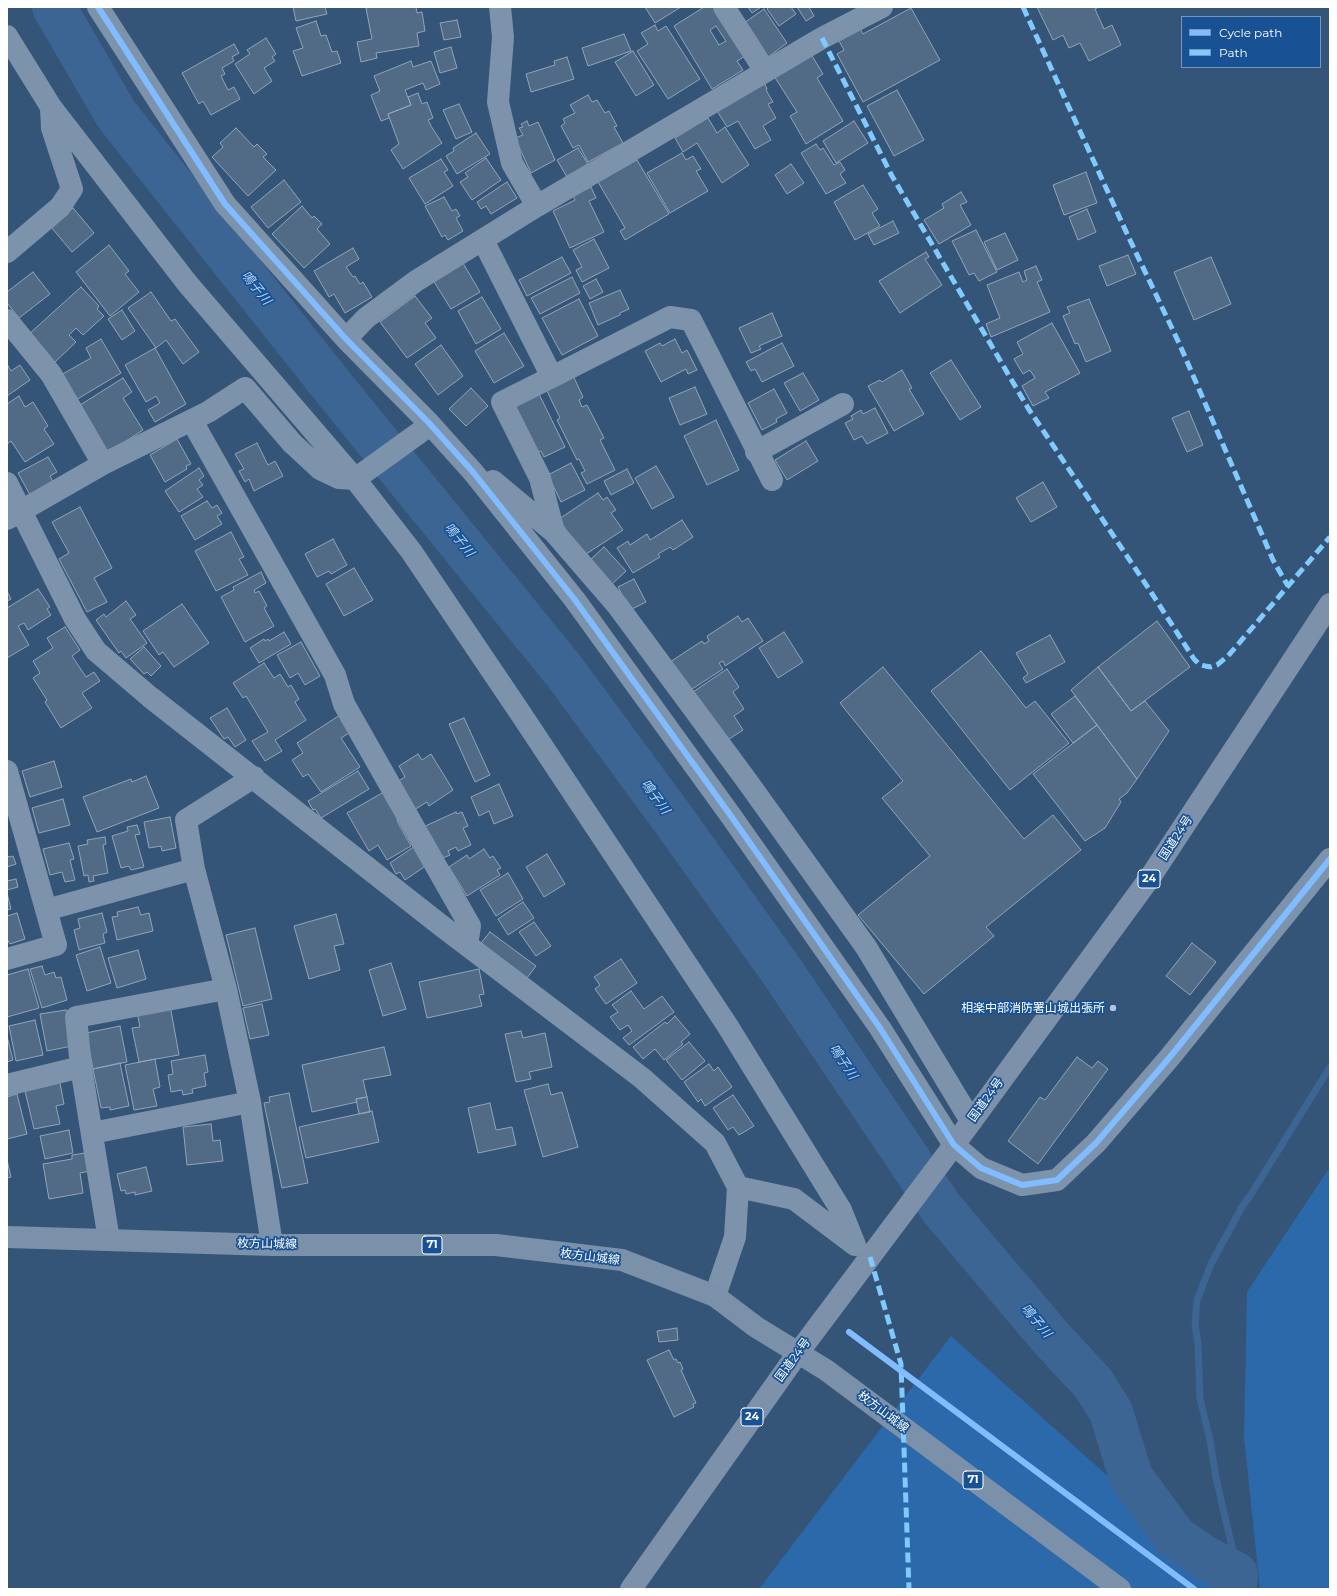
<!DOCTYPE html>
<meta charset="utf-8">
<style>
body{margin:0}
#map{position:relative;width:1337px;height:1596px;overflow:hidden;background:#345478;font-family:Montserrat,sans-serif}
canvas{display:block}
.frame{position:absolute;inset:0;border:8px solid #fff;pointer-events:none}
.legend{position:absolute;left:1181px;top:16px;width:140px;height:52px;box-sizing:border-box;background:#185294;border:1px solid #7497bf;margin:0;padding:5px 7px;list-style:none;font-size:12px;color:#fff}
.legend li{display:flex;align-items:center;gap:8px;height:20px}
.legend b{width:20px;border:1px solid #7497bf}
</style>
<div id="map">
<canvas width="1337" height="1596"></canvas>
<div class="frame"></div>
<ul class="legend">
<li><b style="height:5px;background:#80bcff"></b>Cycle path</li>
<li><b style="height:5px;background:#80caff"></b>Path</li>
</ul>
</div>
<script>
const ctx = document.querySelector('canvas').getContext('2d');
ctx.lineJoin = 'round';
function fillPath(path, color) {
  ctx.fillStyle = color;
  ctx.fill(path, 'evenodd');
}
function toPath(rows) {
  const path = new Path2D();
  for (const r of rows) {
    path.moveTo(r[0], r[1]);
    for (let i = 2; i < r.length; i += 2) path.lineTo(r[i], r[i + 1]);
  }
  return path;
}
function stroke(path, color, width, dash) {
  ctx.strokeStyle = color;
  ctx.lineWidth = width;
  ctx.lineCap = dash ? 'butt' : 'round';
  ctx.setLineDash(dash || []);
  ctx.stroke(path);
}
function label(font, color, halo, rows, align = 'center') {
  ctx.font = font + ' Montserrat,"Noto Sans JP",sans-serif';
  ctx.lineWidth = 3.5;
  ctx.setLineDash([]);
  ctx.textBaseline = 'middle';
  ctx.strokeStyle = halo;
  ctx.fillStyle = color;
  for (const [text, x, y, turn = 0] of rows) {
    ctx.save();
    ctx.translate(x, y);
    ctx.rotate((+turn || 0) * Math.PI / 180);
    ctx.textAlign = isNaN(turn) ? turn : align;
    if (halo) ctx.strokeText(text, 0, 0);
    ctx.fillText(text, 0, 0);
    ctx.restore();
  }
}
const green = toPath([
 [1330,1167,1330,1589,1260,1589,1244,1437,1247,1292],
 [951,1336,1234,1589,759,1589]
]);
const stream = toPath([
 [1236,1574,1235,1560,1216,1478,1210,1440,1200,1399,1198,1344,1195,1324,1197,1300,1211,1264,1243,1205,1250,1196,1330,1067]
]);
const river = toPath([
 [54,7,116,114,333,387,564,671,673,819,781,970,942,1209,1051,1338,1093,1383,1111,1412,1131,1477,1175,1537,1204,1557,1236,1574,1235,1589]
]);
const building = toPath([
 [293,7,325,7,327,14,296,21,293,7],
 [372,7,416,7,417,13,422,12,425,31,417,33,419,46,376,53,377,58,361,62,357,42,372,39,366,8,372,7],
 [645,7,681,7,655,23,645,7],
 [704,7,715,7,745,56,737,61,743,70,712,89,674,26,704,7],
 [716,26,726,41,719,45,710,30,716,26],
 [748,7,761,7,752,13,748,7],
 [769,7,791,7,796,14,779,26,767,9,769,7],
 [797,7,809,7,814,16,806,21,797,7],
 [1037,7,1099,7,1095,9,1104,29,1112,25,1121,45,1089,61,1080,43,1069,48,1063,35,1053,40,1037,7],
 [911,8,940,60,863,102,837,54,844,50,839,41,860,29,863,34,911,8],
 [764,9,787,43,768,57,744,23,764,9],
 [457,20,461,37,444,40,440,23,457,20],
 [316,21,321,36,326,35,332,52,337,51,341,63,302,76,293,51,303,48,296,28,316,21],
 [655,25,658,31,666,26,700,79,668,99,637,51,648,44,641,33,655,25],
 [624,34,631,51,588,66,582,48,624,34],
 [266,38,276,54,272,57,275,61,264,68,272,81,254,94,235,64,250,54,247,50,266,38],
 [234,44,239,53,232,57,234,61,222,68,225,74,221,76,228,90,234,87,240,99,211,115,203,101,199,104,182,73,234,44],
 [451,47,457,68,440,73,434,52,451,47],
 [633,51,654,85,636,96,615,62,633,51],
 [811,54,823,74,817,78,843,121,806,144,790,116,797,112,774,76,811,54],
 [567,57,574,79,531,92,526,74,555,65,554,61,567,57],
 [411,61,413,67,431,61,440,84,426,90,423,83,405,90,411,105,388,114,389,118,381,121,371,95,380,91,374,76,411,61],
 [765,84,767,89,766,90,773,102,768,104,776,118,763,126,771,140,755,149,738,121,727,127,717,111,765,84],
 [897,90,924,140,894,156,867,106,897,90],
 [418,93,422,104,427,102,433,118,428,120,431,126,442,143,403,169,391,150,399,144,388,114,411,105,408,97,418,93],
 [588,95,592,102,597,100,605,113,609,111,617,126,614,127,623,143,588,162,579,145,573,148,561,126,565,123,563,119,575,113,570,105,588,95],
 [459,104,472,132,456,139,443,110,459,104],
 [708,118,717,133,725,127,749,165,722,183,697,143,683,152,675,138,708,118],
 [527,121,529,126,538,122,555,160,531,173,515,138,523,135,519,128,523,127,521,124,527,121],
 [854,121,868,143,836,163,823,141,854,121],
 [236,128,254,147,257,144,267,154,263,157,276,170,248,196,212,157,223,147,220,143,236,128],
 [476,133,490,154,457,174,446,156,454,151,453,148,476,133],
 [816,144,820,150,823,148,834,165,840,162,845,170,840,174,846,183,826,194,801,153,816,144],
 [578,148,588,164,567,177,557,160,578,148],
 [682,153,686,160,693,156,701,169,696,171,708,191,670,213,647,173,682,153],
 [486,158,501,180,472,200,460,182,468,177,465,173,486,158],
 [441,159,448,170,444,172,453,186,425,204,409,178,441,159],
 [637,160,669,214,625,240,620,231,625,228,598,182,637,160],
 [791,164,804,183,787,194,775,175,791,164],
 [1086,172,1097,203,1064,215,1053,185,1086,172],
 [284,180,301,202,268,228,251,207,284,180],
 [507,182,517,198,491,214,486,206,481,209,477,202,507,182],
 [863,185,878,209,872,213,880,226,855,240,834,202,863,185],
 [591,187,596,198,589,201,604,232,570,248,553,211,575,200,573,196,591,187],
 [961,192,967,202,960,205,971,225,939,244,924,220,944,208,942,204,961,192],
 [444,197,452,211,456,209,460,216,456,218,463,231,448,240,445,235,442,237,425,206,444,197],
 [302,206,312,218,314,216,322,224,317,229,330,244,304,268,272,234,302,206],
 [73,208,94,233,72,252,51,227,73,208],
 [1087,209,1096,232,1078,240,1069,217,1087,209],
 [893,221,899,233,874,245,868,234,893,221],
 [976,230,997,272,979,281,974,273,969,275,952,241,976,230],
 [1005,233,1018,260,997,270,984,242,1005,233],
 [594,239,609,268,582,282,576,270,582,267,573,250,594,239],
 [109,245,129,271,125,274,139,292,110,316,76,272,109,245],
 [353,248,359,259,346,267,353,277,355,276,360,284,363,282,372,297,345,313,334,294,329,297,314,271,353,248],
 [926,252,929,257,925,259,942,285,900,313,879,281,926,252],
 [1128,255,1136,274,1107,286,1099,266,1128,255],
 [562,257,571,273,527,296,519,280,562,257],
 [1211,257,1231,304,1194,320,1174,272,1211,257],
 [463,263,480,292,451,309,433,280,463,263],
 [1036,266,1042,280,1037,282,1050,312,991,337,986,324,1000,318,987,285,1019,272,1023,282,1027,280,1024,271,1036,266],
 [33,272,50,294,19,318,7,303,7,292,33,272],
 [572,277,580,293,540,314,531,298,572,277],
 [596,279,603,292,590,299,583,286,596,279],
 [81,287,99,306,97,309,104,316,83,335,76,328,69,335,76,342,54,363,28,335,81,287],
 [620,290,629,309,620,313,620,315,598,325,589,303,620,290],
 [151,292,171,321,175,319,199,352,183,364,166,340,156,348,128,308,151,292],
 [415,296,432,318,425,323,436,338,407,358,380,322,415,296],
 [482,297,501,329,476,344,458,311,482,297],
 [579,299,598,336,562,355,542,318,579,299],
 [1089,299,1111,351,1086,362,1078,343,1075,344,1063,316,1070,313,1067,307,1089,299],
 [122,310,135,331,122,340,108,319,122,310],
 [772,313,782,336,759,346,761,349,751,353,739,328,772,313],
 [1052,323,1080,373,1045,392,1049,398,1033,406,1022,386,1035,378,1030,370,1023,374,1014,359,1023,354,1017,342,1052,323],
 [504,333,524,366,494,383,475,351,504,333],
 [101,339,121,373,74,401,59,376,91,358,86,348,101,339],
 [675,339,682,353,687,350,697,370,688,374,686,369,661,382,645,351,660,343,662,346,675,339],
 [782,343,794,366,762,382,755,369,751,371,746,362,782,343],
 [441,345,463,376,438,395,415,364,441,345],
 [155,348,186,404,155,422,148,410,160,403,156,396,146,402,125,365,155,348],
 [951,360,981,407,960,420,930,373,951,360],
 [7,364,11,371,20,365,30,380,7,396,7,364],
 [570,369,583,397,579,400,582,407,587,405,604,438,600,440,615,470,587,484,581,473,585,471,579,459,577,460,557,420,560,418,547,391,570,369],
 [902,370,912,388,909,389,924,414,894,431,868,386,880,380,882,382,902,370],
 [803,373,819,400,800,411,784,383,803,373],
 [123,378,132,392,123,398,143,430,106,454,77,407,123,378],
 [695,387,707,414,680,425,669,398,695,387],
 [471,388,488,406,466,426,449,409,471,388],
 [774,389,787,413,776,419,777,422,762,430,748,403,774,389],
 [539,394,565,447,544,457,541,451,535,453,513,407,539,394],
 [19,396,25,407,33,402,48,426,44,429,54,444,25,462,11,441,7,444,7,404,19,396],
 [875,408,888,433,867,444,862,436,854,440,845,423,853,419,851,416,861,410,863,414,875,408],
 [1189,411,1203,445,1187,452,1172,418,1189,411],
 [716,420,739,470,707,485,684,436,716,420],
 [177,439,191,464,186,466,187,469,165,482,150,455,177,439],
 [806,441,818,461,787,480,775,460,806,441],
 [257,443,268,465,275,461,283,476,254,491,249,479,245,482,239,471,244,469,235,454,257,443],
 [48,457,57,472,50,476,53,482,30,495,18,473,48,457],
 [571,463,585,490,561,502,548,475,571,463],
 [656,466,674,497,652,509,635,478,656,466],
 [199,468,204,476,199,480,203,485,197,489,203,497,179,512,165,491,199,468],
 [627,469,634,483,611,495,604,481,627,469],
 [1043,482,1057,507,1031,522,1016,498,1043,482],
 [598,493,603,500,607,497,616,510,611,513,623,530,583,556,559,519,598,493],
 [207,501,212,508,217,505,222,513,217,516,222,524,195,540,181,516,207,501],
 [80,507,112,568,94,578,107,602,87,612,59,559,69,553,52,522,80,507],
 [682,520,693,537,673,550,670,547,658,554,660,557,633,573,617,548,628,541,630,545,647,534,650,540,682,520],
 [231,532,244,557,239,559,248,575,216,591,195,551,231,532],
 [333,539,347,565,331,574,329,571,317,577,305,554,333,539],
 [604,547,626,571,611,585,589,561,604,547],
 [354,568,373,600,344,616,326,584,354,568],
 [261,572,266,583,254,590,255,593,259,591,267,606,264,608,274,626,245,642,221,597,234,590,233,587,261,572],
 [634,579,646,602,630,610,618,587,634,579],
 [38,589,50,607,47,609,51,615,28,630,24,623,18,626,29,645,7,658,7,608,38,589],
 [7,591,11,599,7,601,7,591],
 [126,601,136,615,130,619,147,643,126,658,121,651,119,653,96,620,104,614,106,617,126,601],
 [182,604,209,643,174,667,163,652,159,655,143,631,182,604],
 [738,616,742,622,748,618,763,641,725,666,723,661,719,663,723,669,689,691,670,662,702,641,704,644,709,641,707,636,738,616],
 [1157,621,1190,667,1131,711,1098,667,1157,621],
 [65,627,80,650,72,656,86,677,94,672,100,681,82,693,92,708,61,728,45,702,47,700,33,678,40,673,33,661,53,648,47,638,65,627],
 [284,632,291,644,259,663,250,648,264,639,265,641,268,639,269,641,284,632],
 [784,632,803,662,778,678,759,648,784,632],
 [1050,635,1065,662,1026,683,1023,678,1028,674,1016,653,1050,635],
 [301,642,320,676,305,685,298,673,290,678,277,655,301,642],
 [144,647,161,666,151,676,147,672,144,674,130,659,144,647],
 [981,651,1026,708,1035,701,1069,743,1010,790,931,691,981,651],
 [264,663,274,678,280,674,288,687,291,685,299,699,295,702,306,720,275,740,282,751,265,761,252,741,268,732,246,696,243,698,233,683,264,663],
 [883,667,1024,839,1053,815,1081,850,986,927,994,936,924,994,858,915,930,856,882,798,903,781,840,703,883,667],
 [1098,667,1131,711,1145,701,1169,731,1137,779,1071,690,1098,667],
 [727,669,739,687,733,692,744,709,734,716,743,730,726,741,693,692,727,669],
 [1075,696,1097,725,1073,743,1051,714,1075,696],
 [227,708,246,740,235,747,228,737,224,739,210,718,227,708],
 [343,713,354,730,341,738,360,767,321,792,308,774,303,777,292,760,303,753,297,743,343,713],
 [464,718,490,775,475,782,449,724,464,718],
 [1097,725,1137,779,1127,793,1119,799,1121,802,1105,828,1085,841,1033,774,1097,725],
 [418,754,422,760,431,754,453,790,429,806,427,802,409,813,397,782,405,777,399,766,418,754],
 [54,761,62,787,30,797,22,771,54,761],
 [358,771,369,789,321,818,315,809,313,810,308,801,358,771],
 [146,776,159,808,97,832,83,797,131,779,132,782,146,776],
 [499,784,513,816,494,824,489,811,479,816,471,797,499,784],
 [384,792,399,819,397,821,411,846,387,860,378,845,369,851,347,813,384,792],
 [63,799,70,825,39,833,32,808,63,799],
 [456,812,457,814,462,812,468,826,463,828,471,845,458,851,456,847,448,851,450,855,438,860,423,827,456,812],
 [170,817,176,848,162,851,161,846,149,848,144,822,170,817],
 [137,825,140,834,135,835,144,867,131,870,129,866,121,868,112,836,128,831,127,827,137,825],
 [105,837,106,844,103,845,108,873,93,876,94,881,89,882,88,875,84,876,78,846,88,844,87,840,105,837],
 [69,843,74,859,70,860,75,880,65,882,62,872,50,875,43,849,69,843],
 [415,846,427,865,405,880,400,872,396,874,390,863,415,846],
 [484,849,490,858,493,856,501,868,497,870,500,875,467,896,449,867,467,855,469,859,484,849],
 [547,854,565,884,544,897,526,867,547,854],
 [7,855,9,857,13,856,16,864,7,867,7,855],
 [508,873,523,899,496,916,480,890,508,873],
 [16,879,18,887,7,890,7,881,16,879],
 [7,893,11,909,7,910,7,893],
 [523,902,534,918,508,935,498,919,523,902],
 [138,907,141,915,149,913,153,931,117,940,112,917,118,916,117,912,138,907],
 [17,913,25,939,10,944,7,939,7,916,17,913],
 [102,913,107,932,103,934,105,943,79,950,74,930,80,928,78,919,102,913],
 [336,914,344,944,334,946,340,970,309,979,294,926,336,914],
 [534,922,551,946,536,956,519,932,534,922],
 [255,928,272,999,243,1006,226,935,255,928],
 [490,932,536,966,527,978,481,943,490,932],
 [1192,943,1216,962,1190,995,1166,976,1192,943],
 [100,947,111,983,87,991,76,955,100,947],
 [138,950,146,979,117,988,108,958,138,950],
 [621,959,637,983,606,1004,595,989,600,985,594,977,621,959],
 [391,963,406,1009,383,1016,369,970,391,963],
 [42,966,45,975,54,972,56,978,61,977,67,1000,42,1008,30,969,42,966],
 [28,969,39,1008,7,1017,7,975,28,969],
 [479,969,484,994,479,995,482,1006,427,1018,419,982,479,969],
 [631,991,644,1009,662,996,674,1012,629,1045,623,1038,632,1031,628,1025,620,1030,610,1017,618,1012,612,1005,631,991],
 [262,1004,269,1035,250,1039,243,1008,262,1004],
 [170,1005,179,1055,139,1062,132,1028,140,1027,137,1012,170,1005],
 [66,1010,72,1046,47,1051,40,1014,66,1010],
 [675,1016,690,1034,681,1042,683,1044,664,1060,655,1049,643,1059,633,1047,665,1022,667,1024,675,1016],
 [35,1020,43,1055,16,1061,9,1026,35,1020],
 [120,1026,127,1062,93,1069,86,1033,120,1026],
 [521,1031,523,1038,545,1033,552,1067,529,1072,531,1079,516,1082,505,1034,521,1031],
 [7,1036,13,1060,7,1062,7,1036],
 [689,1042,705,1061,682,1080,666,1060,689,1042],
 [384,1047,391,1075,363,1080,367,1097,356,1099,357,1102,312,1112,302,1065,384,1047],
 [205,1055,208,1072,204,1073,206,1086,192,1089,193,1093,183,1095,182,1090,171,1092,168,1075,173,1074,171,1061,205,1055],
 [1077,1057,1092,1068,1098,1061,1108,1069,1038,1164,1008,1141,1040,1097,1045,1100,1077,1057],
 [155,1059,160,1087,153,1089,157,1106,134,1110,125,1065,155,1059],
 [120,1063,129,1106,110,1110,110,1107,101,1108,93,1069,120,1063],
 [709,1064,714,1071,718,1067,732,1087,705,1106,701,1099,698,1102,684,1082,709,1064],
 [60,1083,64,1104,56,1106,60,1124,34,1129,25,1091,60,1083],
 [548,1084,551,1095,562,1092,578,1147,543,1157,524,1090,548,1084],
 [289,1093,308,1183,282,1188,264,1103,270,1102,269,1097,289,1093],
 [17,1094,27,1134,7,1139,7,1097,17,1094],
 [733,1095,754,1126,739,1135,733,1127,728,1130,713,1108,733,1095],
 [367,1097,370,1112,359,1114,356,1099,367,1097],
 [490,1103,496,1130,512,1127,516,1145,478,1153,468,1108,490,1103],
 [372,1111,379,1142,306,1158,299,1127,372,1111],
 [211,1124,213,1141,220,1140,223,1161,187,1165,183,1127,211,1124],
 [69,1130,73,1153,45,1159,40,1136,69,1130],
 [92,1152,95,1170,80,1173,83,1193,49,1199,43,1164,72,1159,72,1155,92,1152],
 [7,1160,11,1177,7,1178,7,1160],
 [146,1167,152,1191,135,1195,135,1192,126,1194,125,1190,121,1191,117,1174,146,1167],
 [677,1328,678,1340,659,1342,657,1331,677,1328],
 [669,1350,674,1360,676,1359,678,1363,680,1362,683,1369,681,1370,696,1403,693,1404,694,1407,674,1417,647,1360,669,1350]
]);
const minor = toPath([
 [98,7,225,204,346,339,429,423,473,472,575,600,731,816,880,1028,954,1145,981,1168,1022,1185,1057,1180,1096,1143,1170,1057,1330,859],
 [500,7,503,37,498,102,512,163,537,206],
 [724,7,765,71],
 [7,36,51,107,187,283,355,479,411,551,521,714,727,1025,841,1210,855,1245],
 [483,240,552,377,670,317,691,320,772,480],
 [7,252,60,207,72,189,52,128,51,108],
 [7,320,51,374,103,464],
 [346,339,366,318,416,281,537,206,822,38,882,7],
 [552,377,502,402,540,478,554,532],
 [192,421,335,675,344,704,470,926,467,945],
 [756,452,843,404],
 [493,481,554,532,617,605,747,781,866,947,971,1121],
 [7,483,75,619,96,651,150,697,443,927,642,1078,715,1143,738,1187,794,1199,855,1245],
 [7,519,103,464,208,412,245,388,292,443,320,469,339,478,355,479,423,430,429,423],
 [7,771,56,945,7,959],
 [46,910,194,869],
 [81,1067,109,1240],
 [7,1085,81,1067,76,1017,226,989,194,869,186,820,254,777],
 [250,1102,272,1245],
 [92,1133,250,1102,226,989],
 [715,1296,735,1237,738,1187]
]);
const major = toPath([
 [7,1237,272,1245,496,1245,622,1260,715,1296,756,1327,826,1370,1120,1589]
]);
const highway = toPath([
 [631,1589,798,1353,954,1145,1149,879,1330,604]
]);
const quiet = toPath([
 [1023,7,1129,238,1179,343,1273,560,1288,586],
 [822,38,892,176,1028,408,1149,589,1194,659,1199,664,1205,666,1211,667,1217,665,1228,656,1330,537],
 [870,1257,901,1364,909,1589]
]);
const cycleway = toPath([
 [98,7,225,204,346,339,429,423,473,472,575,600,731,816,880,1028,954,1145,981,1168,1022,1185,1057,1180,1096,1143,1170,1057,1330,859],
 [849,1332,1194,1589]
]);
const markers = [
 [1113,1008,4,"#b8c3d0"]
];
const shields = [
 [1149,879,22],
 [432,1245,20],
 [752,1417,22],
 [973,1480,20]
];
const shieldNames = [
 ["24",1149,879],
 ["71",432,1245],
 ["24",752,1417],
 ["71",973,1480]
];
const streetNames = [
 ["国道24号",1176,838,-57],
 ["国道24号",986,1100,-54],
 ["枚方山城線",267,1244,1],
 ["枚方山城線",590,1257,7],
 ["国道24号",793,1360,-54],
 ["枚方山城線",883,1412,37]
];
const poiNames = [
 ["相楽中部消防署山城出張所",1105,1008]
];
const waterNames = [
 ["鳴子川",256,288,51],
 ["鳴子川",459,540,51],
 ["鳴子川",655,797,54],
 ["鳴子川",843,1062,56],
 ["鳴子川",1036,1321,50]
];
fillPath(green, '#2c69ab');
stroke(stream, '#3d6594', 7);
stroke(river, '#3d6594', 44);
fillPath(building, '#516b87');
stroke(building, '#92a4b8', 1);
stroke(minor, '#7d93ab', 22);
stroke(major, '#7b90a9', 22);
stroke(highway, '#7d92aa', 22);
stroke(quiet, '#80caff', 5, [10, 5]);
stroke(cycleway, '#80bcff', 6);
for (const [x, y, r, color] of markers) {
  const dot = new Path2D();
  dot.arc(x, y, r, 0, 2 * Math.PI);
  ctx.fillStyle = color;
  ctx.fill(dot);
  stroke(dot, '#185294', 1.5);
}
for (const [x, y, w] of shields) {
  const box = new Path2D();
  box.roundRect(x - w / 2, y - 9, w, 18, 3);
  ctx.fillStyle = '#185294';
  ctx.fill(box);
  stroke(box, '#fff', 1);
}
label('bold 11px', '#fff', null, shieldNames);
label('12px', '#fff', '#185294', streetNames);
label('12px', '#fff', '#185294', poiNames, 'right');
label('italic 13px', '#b5d5f7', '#185294', waterNames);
</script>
